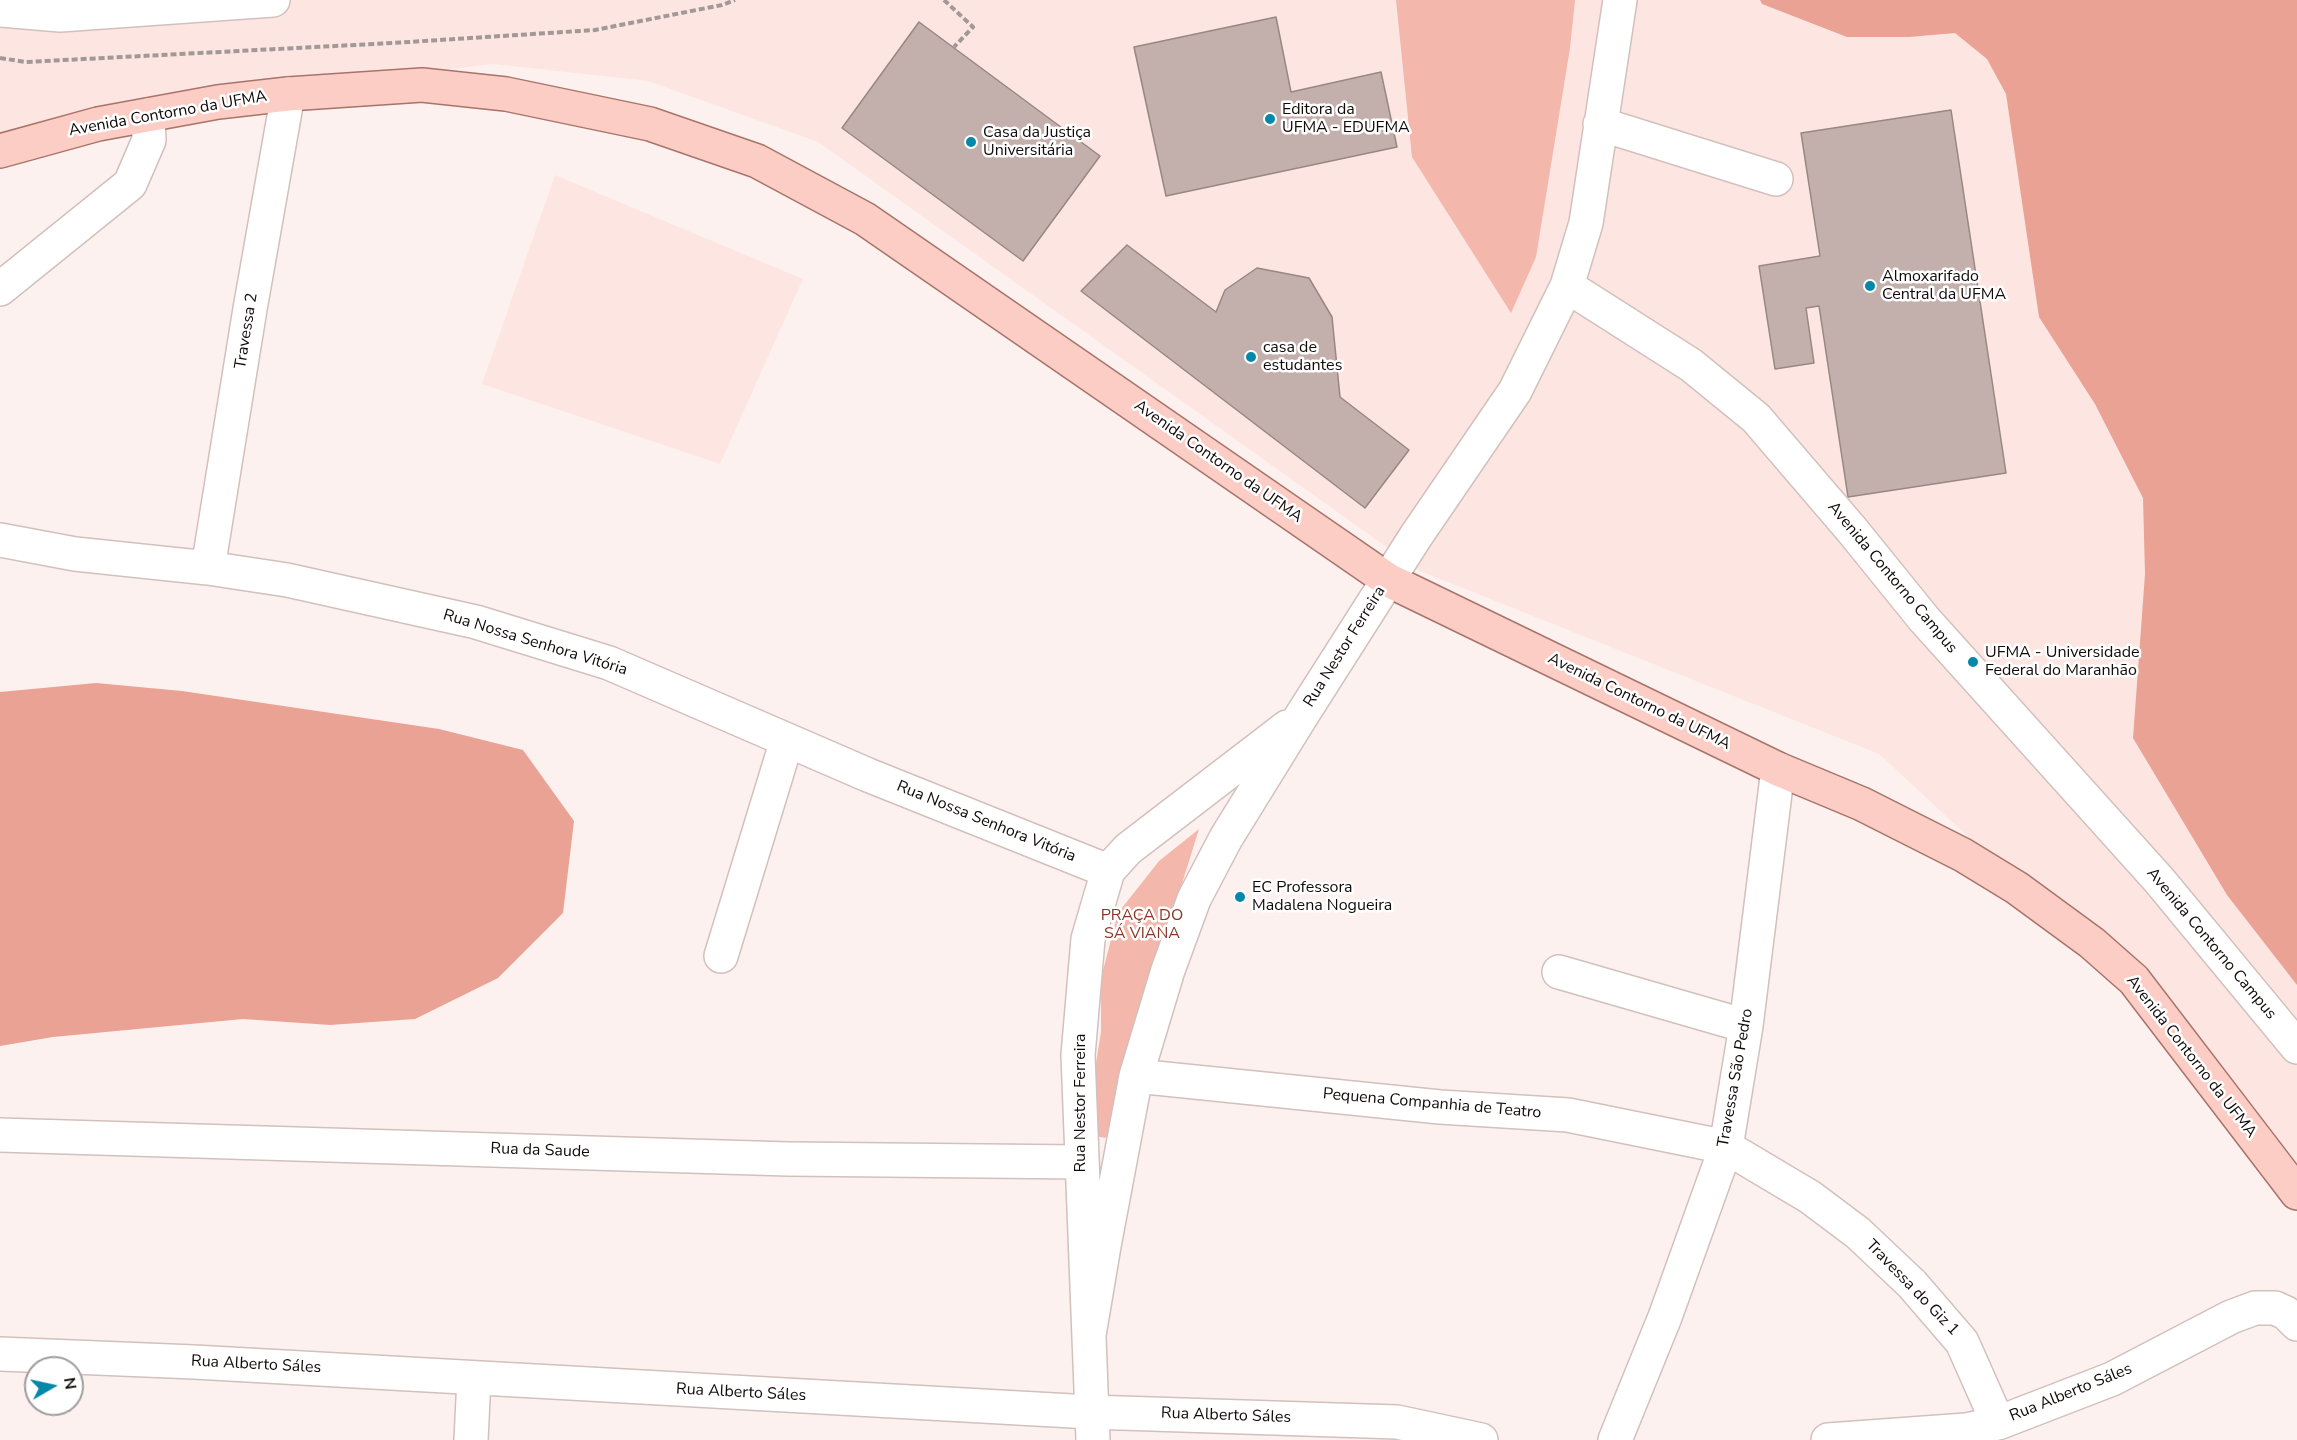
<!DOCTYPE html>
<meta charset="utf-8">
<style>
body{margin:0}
#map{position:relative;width:2297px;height:1440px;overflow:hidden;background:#fdf1ef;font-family:"Nunito Sans",sans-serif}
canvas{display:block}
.north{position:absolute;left:24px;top:1356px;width:60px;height:60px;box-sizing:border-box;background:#fff;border:2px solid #9f9d9d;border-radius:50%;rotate:81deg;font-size:16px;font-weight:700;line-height:24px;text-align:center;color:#100a09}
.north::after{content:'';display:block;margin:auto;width:21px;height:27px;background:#0388a9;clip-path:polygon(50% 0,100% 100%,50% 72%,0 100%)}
</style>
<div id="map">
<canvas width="2297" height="1440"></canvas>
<div class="north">N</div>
</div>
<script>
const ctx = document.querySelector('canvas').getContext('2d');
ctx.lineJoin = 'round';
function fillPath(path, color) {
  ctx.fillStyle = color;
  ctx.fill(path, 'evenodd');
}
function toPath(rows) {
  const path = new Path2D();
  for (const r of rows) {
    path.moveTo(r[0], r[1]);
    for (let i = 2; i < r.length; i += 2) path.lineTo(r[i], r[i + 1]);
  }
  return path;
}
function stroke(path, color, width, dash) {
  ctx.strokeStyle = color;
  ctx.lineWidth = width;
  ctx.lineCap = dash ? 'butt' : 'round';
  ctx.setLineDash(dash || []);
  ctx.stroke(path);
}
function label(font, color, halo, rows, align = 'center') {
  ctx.font = font + ' "Nunito Sans",sans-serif';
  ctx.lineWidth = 5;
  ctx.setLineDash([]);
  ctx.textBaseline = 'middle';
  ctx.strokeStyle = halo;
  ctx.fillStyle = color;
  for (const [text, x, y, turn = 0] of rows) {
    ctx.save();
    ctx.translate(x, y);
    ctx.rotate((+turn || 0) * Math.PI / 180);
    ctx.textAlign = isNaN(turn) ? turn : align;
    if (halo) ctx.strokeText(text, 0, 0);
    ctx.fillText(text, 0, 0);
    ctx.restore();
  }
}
const built = toPath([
 [0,0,2297,0,2297,1176,2168,1022,1879,754,1420,571,818,142,648,81,493,64,124,109,0,141],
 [555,175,803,279,720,464,482,384]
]);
const green = toPath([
 [1396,0,1575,0,1570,48,1536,257,1511,313,1412,157],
 [1199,829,1165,938,1113,1130,1105,1138,1096,1136,1089,1106,1101,1032,1101,978,1118,913,1159,861]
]);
const forest = toPath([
 [1760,0,2297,0,2297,985,2227,895,2133,738,2145,574,2143,498,2095,404,2039,317,2006,94,1987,59,1955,33,1909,37,1847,37,1762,4],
 [96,683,182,691,439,729,523,750,574,821,563,913,498,978,415,1019,330,1025,243,1019,53,1037,0,1046,0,692]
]);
const building = toPath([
 [1276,17,1291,92,1381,72,1397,147,1166,196,1134,47,1276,17],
 [919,22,1100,156,1023,261,842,128,919,22],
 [1951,110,2006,473,1848,497,1819,306,1806,308,1814,363,1775,369,1759,266,1820,256,1801,133,1951,110],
 [1127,245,1216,312,1225,290,1257,268,1309,278,1332,317,1340,397,1409,450,1365,508,1081,291,1127,245]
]);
const path = toPath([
 [944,0,973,27,954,47],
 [0,58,26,62,393,43,595,30,722,5,735,0]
]);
const minor = toPath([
 [0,10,60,15,273,0],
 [1600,124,1776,179],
 [1567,286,1691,365,1756,418,1852,530,1924,619,2159,880,2297,1047],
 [0,289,130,184,149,140,148,115],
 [0,540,75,554,208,568,287,580,476,622,609,663,868,775,1108,871],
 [208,568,250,309,288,94],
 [721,956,787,740],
 [1559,972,1746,1026],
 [1136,1076,1440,1107,1568,1115,1726,1147,1810,1197,1858,1233,1912,1284,1962,1342,1998,1423],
 [0,1135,788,1159,1081,1162],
 [1089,1335,1104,1246,1136,1076,1168,970,1194,899,1226,838,1302,715,1416,536,1515,391,1567,286,1586,223,1620,0],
 [0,1354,194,1362,1090,1412,1397,1422,1481,1440],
 [471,1440,474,1378],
 [1093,1440,1078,1055,1088,939,1108,871,1128,849,1287,727],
 [1615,1440,1665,1317,1726,1147,1746,1026,1778,769],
 [1828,1440,1966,1430,1998,1423,2112,1379,2231,1317,2255,1308,2275,1308,2286,1313,2297,1324]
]);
const major = toPath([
 [0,151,98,124,218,102,288,94,422,85,506,94,650,124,757,161,865,219,1388,580,1778,769,1862,804,1963,855,2017,888,2092,943,2134,980,2297,1193]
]);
const markers = [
 [1270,119,6,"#0388a9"],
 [971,142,6,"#0388a9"],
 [1870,286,6,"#0388a9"],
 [1251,357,6,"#0388a9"],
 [1973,662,6,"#0388a9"],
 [1240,897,6,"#0388a9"]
];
const poiNames = [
 ["Editora da",1282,110],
 ["UFMA - EDUFMA",1282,128],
 ["Casa da Justiça",983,133],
 ["Universitária",983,151],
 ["Almoxarifado",1882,277],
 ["Central da UFMA",1882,295],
 ["casa de",1263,348],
 ["estudantes",1263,366],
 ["UFMA - Universidade",1985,653],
 ["Federal do Maranhão",1985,671],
 ["EC Professora",1252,888],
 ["Madalena Nogueira",1252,906]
];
const streetNames = [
 ["Avenida Contorno da UFMA",168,114,-10],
 ["Travessa 2",247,331,-81],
 ["Avenida Contorno da UFMA",1218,462,35],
 ["Avenida Contorno Campus",1892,578,50],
 ["Rua Nossa Senhora Vitória",535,643,17],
 ["Rua Nestor Ferreira",1345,647,-58],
 ["Avenida Contorno da UFMA",1639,702,26],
 ["Rua Nossa Senhora Vitória",986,822,22],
 ["Avenida Contorno Campus",2211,944,50],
 ["Avenida Contorno da UFMA",2191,1057,52],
 ["Travessa São Pedro",1736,1078,-80],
 ["Rua Nestor Ferreira",1081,1103,-90],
 ["Pequena Companhia de Teatro",1432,1104,5],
 ["Rua da Saude",540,1151,2],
 ["Travessa do Giz 1",1912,1288,46],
 ["Rua Alberto Sáles",256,1365,3],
 ["Rua Alberto Sáles",741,1393,3],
 ["Rua Alberto Sáles",2071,1393,-22],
 ["Rua Alberto Sáles",1226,1416,2]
];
const parkNames = [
 ["PRAÇA DO",1142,916],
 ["SÁ VIANA",1142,934]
];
fillPath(built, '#fde6e2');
fillPath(green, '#f3b7ab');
fillPath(forest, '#e9a294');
fillPath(building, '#c3b0ad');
stroke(building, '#988783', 1.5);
stroke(minor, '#d2c0bc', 36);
stroke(major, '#a87369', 36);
stroke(path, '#a29897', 4, [6, 3]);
stroke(minor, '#fff', 33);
stroke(major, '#fccdc4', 33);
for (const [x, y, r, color] of markers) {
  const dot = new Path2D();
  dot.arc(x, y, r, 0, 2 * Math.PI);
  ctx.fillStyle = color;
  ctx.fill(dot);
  stroke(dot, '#fff', 2);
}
label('16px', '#100a09', '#fff', poiNames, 'left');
label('16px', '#100a09', '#fff', streetNames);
label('16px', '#8a3628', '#fff', parkNames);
</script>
